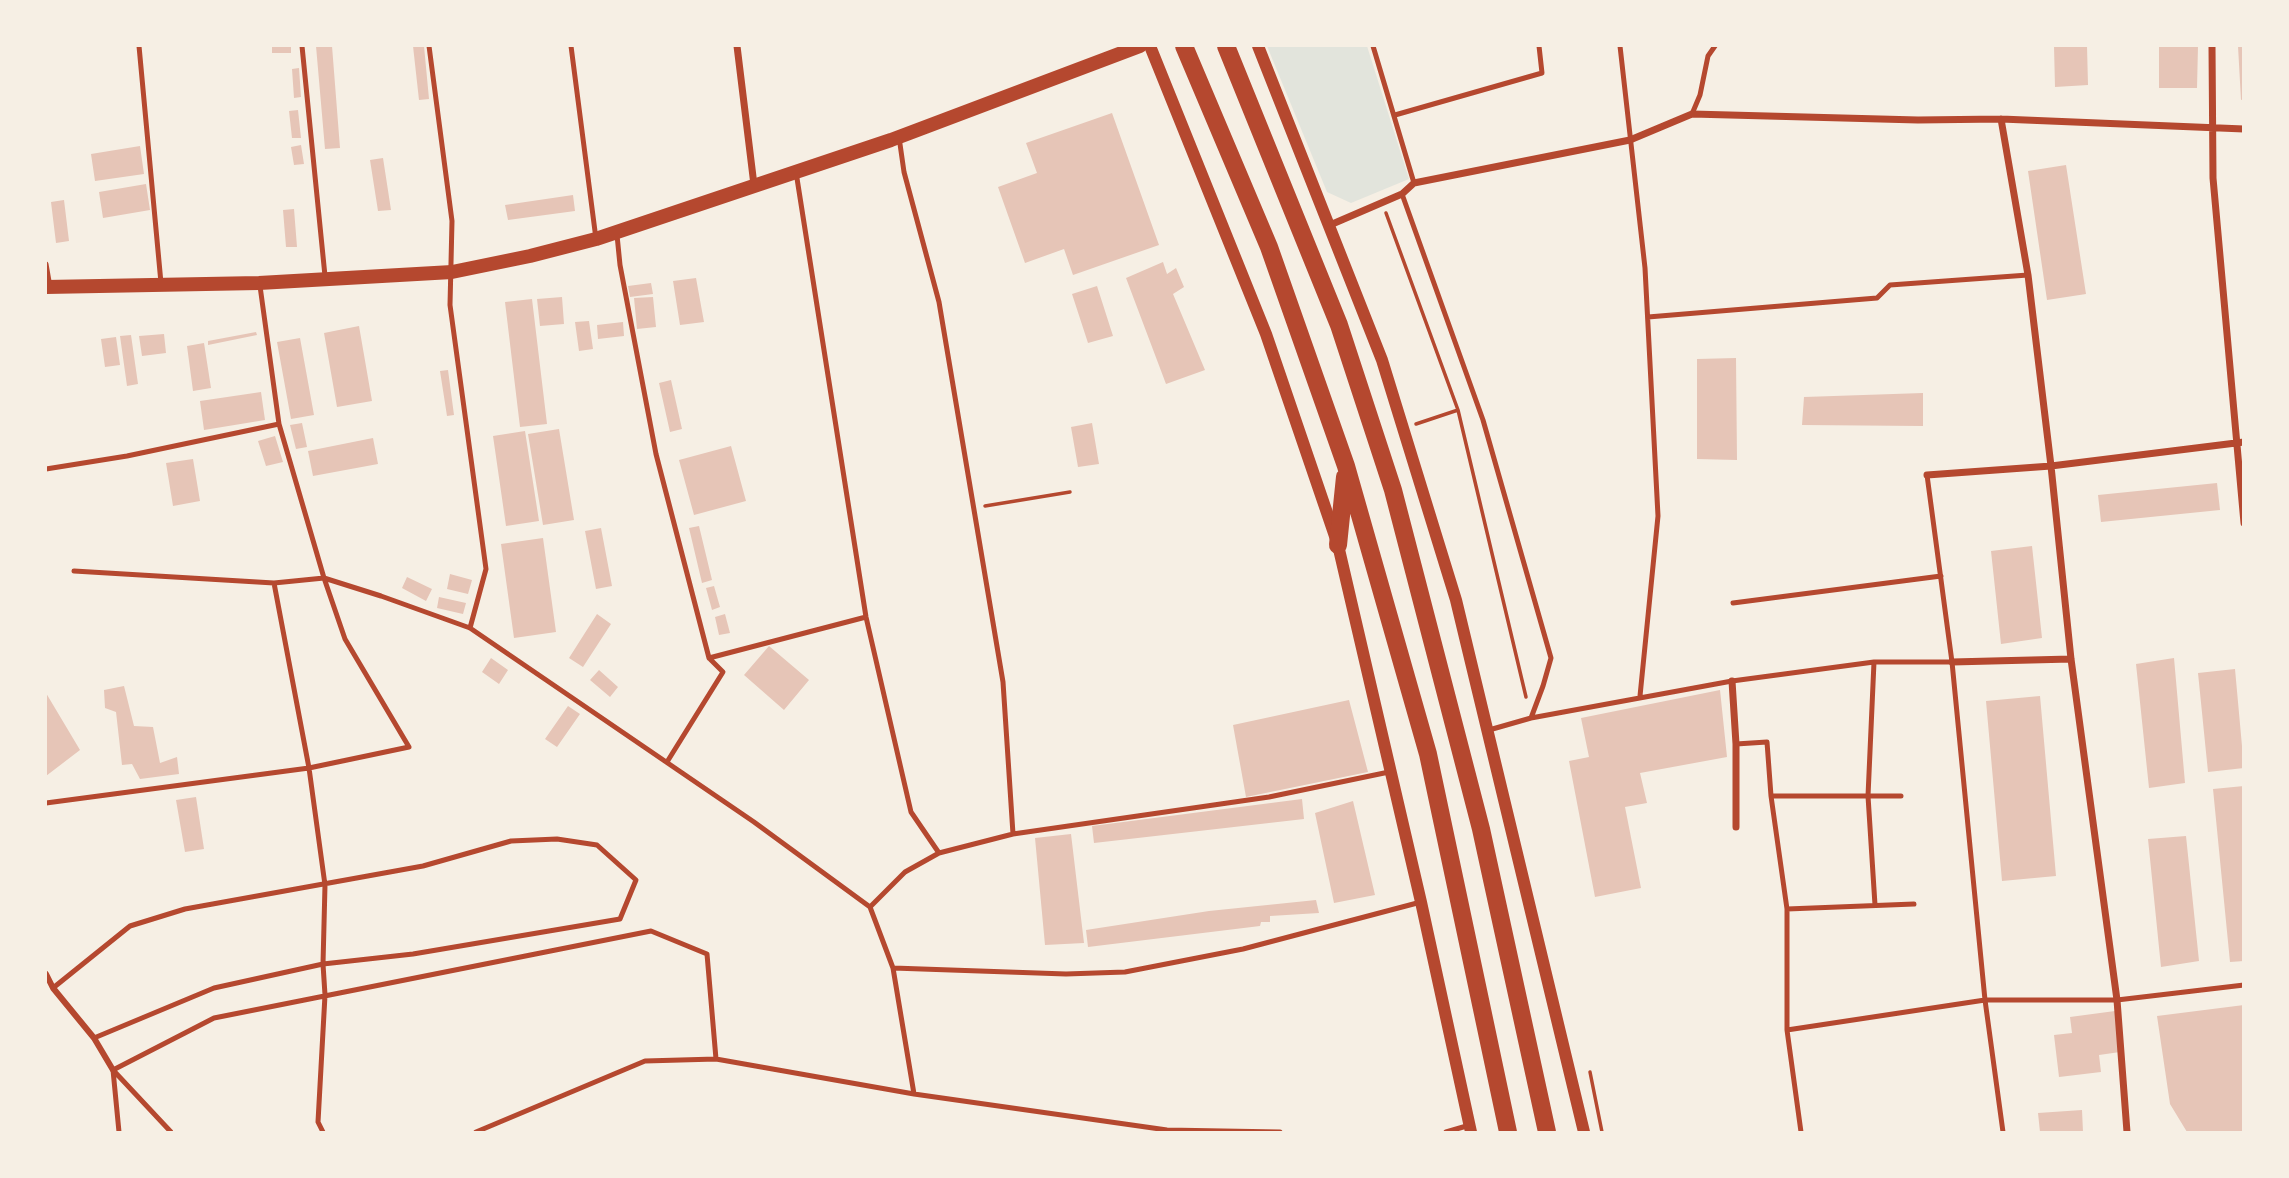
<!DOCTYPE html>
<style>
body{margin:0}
#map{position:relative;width:2289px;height:1178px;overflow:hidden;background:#f6efe4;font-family:Poppins,sans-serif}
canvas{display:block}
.frame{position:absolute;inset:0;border:47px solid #f6efe4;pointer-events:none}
</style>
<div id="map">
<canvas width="2289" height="1178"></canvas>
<div class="frame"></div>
</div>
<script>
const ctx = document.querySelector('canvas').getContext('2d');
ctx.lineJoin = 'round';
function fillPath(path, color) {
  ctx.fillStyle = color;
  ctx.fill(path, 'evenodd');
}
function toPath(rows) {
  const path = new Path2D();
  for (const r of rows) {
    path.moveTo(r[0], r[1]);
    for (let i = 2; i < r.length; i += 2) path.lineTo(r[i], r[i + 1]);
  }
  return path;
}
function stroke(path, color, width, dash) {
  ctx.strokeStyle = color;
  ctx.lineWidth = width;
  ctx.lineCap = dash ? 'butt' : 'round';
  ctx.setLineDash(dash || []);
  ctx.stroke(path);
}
const green = toPath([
 [1267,46,1367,46,1409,179,1351,203,1327,192]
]);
const building = toPath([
 [272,46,291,46,291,53,272,53],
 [316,46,332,46,340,148,325,149],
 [413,46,424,46,429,99,419,100],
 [2054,46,2087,46,2088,85,2055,87],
 [2159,46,2198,46,2197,88,2159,88],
 [2238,46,2244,46,2244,99,2241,100],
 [299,68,301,97,294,98,292,69],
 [298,110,301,138,292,138,289,111],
 [1112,113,1159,245,1073,275,1064,249,1025,263,998,187,1037,173,1026,143],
 [301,145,304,164,294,165,291,147],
 [140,146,144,174,95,181,91,154],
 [383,158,391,210,378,211,370,160],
 [2066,165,2086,294,2047,300,2028,171],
 [146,184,150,210,103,218,99,192],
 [573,195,575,211,508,220,505,205],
 [64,200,69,241,56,243,51,202],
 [294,209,297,247,286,247,283,210],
 [1163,262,1167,274,1176,268,1184,287,1173,294,1205,370,1166,384,1126,278],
 [696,278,704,322,680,325,673,281],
 [651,283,653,294,630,297,628,286],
 [1097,286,1113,336,1088,343,1072,294],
 [562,297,564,324,540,326,537,299],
 [653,297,656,327,637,329,634,298],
 [532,299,547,424,520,427,505,302],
 [589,321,593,349,579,351,575,322],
 [623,322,624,336,598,339,597,325],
 [359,326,372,401,337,407,324,333],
 [256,332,257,335,208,345,208,341],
 [164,334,166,353,142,356,139,336],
 [131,335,138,384,127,386,120,336],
 [116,337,120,365,105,367,101,339],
 [300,338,314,415,291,419,277,342],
 [204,343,211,388,193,391,187,346],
 [1736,358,1737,460,1697,459,1697,359],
 [448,370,454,415,447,416,440,371],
 [671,380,682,429,670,432,659,383],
 [261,392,265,420,204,430,200,401],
 [1923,393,1923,426,1802,425,1804,397],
 [302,423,307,447,296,449,290,425],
 [1092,423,1099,464,1078,467,1071,427],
 [559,429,574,520,543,525,528,434],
 [525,431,539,521,506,526,493,436],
 [275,436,283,462,266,466,258,441],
 [373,438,378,464,313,476,308,451],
 [731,446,746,501,694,515,679,460],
 [193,459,200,501,173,506,166,463],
 [2217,483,2220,510,2101,522,2098,495],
 [699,526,712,580,702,583,689,528],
 [601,528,612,586,596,589,585,531],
 [543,538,556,632,514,638,501,544],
 [2032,546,2042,638,2001,644,1991,551],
 [450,574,472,580,468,594,447,589],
 [407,577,432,589,426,601,402,588],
 [714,586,720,607,712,610,706,588],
 [439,597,466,603,463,614,437,608],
 [597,614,611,624,583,667,569,658],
 [725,614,730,633,719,635,715,617],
 [769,646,809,680,784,710,744,675],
 [491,658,508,670,499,684,482,672],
 [2174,658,2185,783,2149,788,2136,664],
 [2235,669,2244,768,2208,772,2198,673],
 [599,670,618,687,610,697,590,680],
 [124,686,134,726,153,727,160,763,177,757,179,774,140,779,132,764,122,765,116,712,105,708,104,690],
 [1720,690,1727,757,1640,773,1647,803,1625,807,1641,888,1595,897,1569,761,1589,757,1581,718],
 [46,693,80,750,46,776],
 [2040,696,2056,876,2002,881,1986,701],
 [1349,700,1368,772,1246,797,1233,725],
 [568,706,580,714,557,747,545,739],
 [2244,786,2244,961,2230,962,2213,789],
 [196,797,204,849,185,852,176,800],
 [1302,799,1304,819,1094,843,1092,826],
 [1353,801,1375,895,1334,903,1315,813],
 [1071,834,1084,943,1045,945,1035,838],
 [2186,836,2199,961,2161,967,2148,839],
 [1316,900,1319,913,1270,916,1270,922,1261,922,1260,926,1088,947,1086,930,1209,911],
 [2244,1005,2244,1132,2187,1132,2170,1104,2157,1016],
 [2115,1011,2120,1052,2099,1055,2101,1072,2059,1077,2054,1035,2072,1033,2070,1017],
 [2082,1110,2083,1132,2040,1132,2038,1113]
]);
const path = toPath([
 [1386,213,1458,410,1416,424],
 [1458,410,1526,697],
 [985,506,1070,492],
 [1590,1072,1602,1132]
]);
const service = toPath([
 [139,46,161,283],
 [302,46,325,276],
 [429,46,452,221,450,305,486,569,470,628],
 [571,46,596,239],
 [1373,46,1414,183],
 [1620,46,1645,268,1658,516,1640,696],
 [1692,114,1700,95,1708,56,1715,46],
 [1395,115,1542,73,1539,46],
 [899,137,904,172,939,302,1003,682,1013,834],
 [796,172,866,617,911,812,939,853],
 [1402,194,1483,420,1551,658,1543,686,1531,718],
 [617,235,620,265,656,454,709,658,723,672,667,762],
 [46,264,50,287],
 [1648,317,1877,298,1890,285,2028,275],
 [46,469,127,456,279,424],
 [1927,475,1952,662,1985,1000,2003,1132],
 [74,571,274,583,324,578,381,596,470,628,754,822,870,907,893,968,914,1094],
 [274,583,309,768,325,885,323,964,325,995,318,1122,323,1132],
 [1733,603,1941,576],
 [709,658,866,617],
 [1874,662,1868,796,1875,905],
 [1489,730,1531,718,1732,681,1874,662,1952,662],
 [1736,744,1767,742,1771,796,1787,909,1787,1030,1985,1000,2117,1000,2244,985],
 [1771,796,1901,796],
 [46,803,309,768,409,747,345,639,324,578,279,424,260,286],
 [870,907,905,872,939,853,1013,834,1269,797,1389,772],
 [1787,909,1914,904],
 [893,968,1066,974,1125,972,1243,949,1421,902],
 [53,988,130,926,185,909,423,866,511,841,557,839,597,845,636,880,620,919,413,954,323,964,214,988,94,1038],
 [1787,1030,1801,1132],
 [113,1070,214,1018,651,931,707,954,716,1059],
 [113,1070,171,1132],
 [113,1070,119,1132],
 [476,1132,645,1061,716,1059,914,1094,1167,1130,1280,1132],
 [1446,1132,1470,1125]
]);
const pedestrian = toPath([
 [46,974,53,988,94,1038,113,1070]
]);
const minor = toPath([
 [737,46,754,185],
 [2212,46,2213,178,2244,523],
 [2001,119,2028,275,2051,466,2071,659,2117,1000,2127,1132],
 [1330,225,1402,194,1414,183,1630,140,1692,114,1918,120,2001,119,2244,129],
 [1927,475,2051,466,2244,442],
 [1952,662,2071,659],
 [1732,681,1736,744,1736,827]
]);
const tertiary = toPath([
 [1150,46,1266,334,1338,545,1421,902,1471,1132],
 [1258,46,1382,360,1456,600,1584,1132]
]);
const secondary = toPath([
 [46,287,259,283,452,272,530,256,596,239,891,140,1140,46]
]);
const primary = toPath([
 [1184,46,1269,247,1346,466,1428,754,1508,1132],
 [1226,46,1339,325,1393,490,1481,829,1547,1132],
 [1338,545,1345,477]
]);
fillPath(green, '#e2e4dc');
fillPath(building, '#e6c5b7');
stroke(path, '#b5482f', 3.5);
stroke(service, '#b5482f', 5);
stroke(pedestrian, '#b5482f', 6);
stroke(minor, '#b5482f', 7);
stroke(tertiary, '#b5482f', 12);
stroke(secondary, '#b5482f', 14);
stroke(primary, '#b5482f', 18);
</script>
